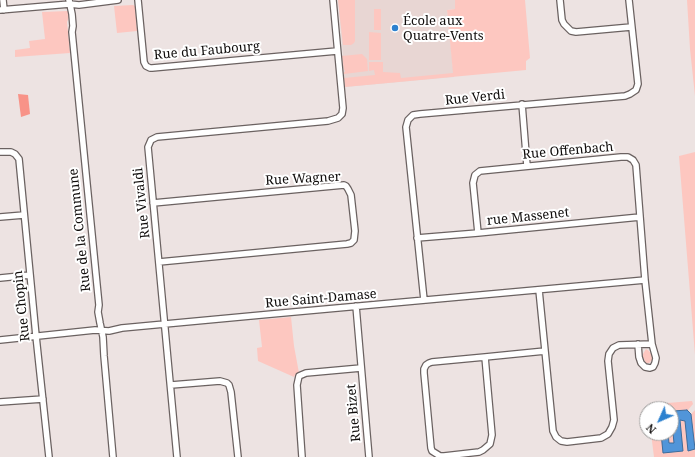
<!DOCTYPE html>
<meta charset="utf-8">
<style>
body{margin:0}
#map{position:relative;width:695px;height:457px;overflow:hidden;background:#ede3e2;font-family:"Noto Serif",serif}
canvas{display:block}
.north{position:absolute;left:639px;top:401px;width:40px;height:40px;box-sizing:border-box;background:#fff;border:1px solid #9f9e9d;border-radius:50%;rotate:225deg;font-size:11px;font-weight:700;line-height:16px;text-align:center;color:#0f0c0b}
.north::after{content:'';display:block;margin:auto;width:14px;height:18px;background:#2c81cf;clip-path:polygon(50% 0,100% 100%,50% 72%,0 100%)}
</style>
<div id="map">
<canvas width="695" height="457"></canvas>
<div class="north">N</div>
</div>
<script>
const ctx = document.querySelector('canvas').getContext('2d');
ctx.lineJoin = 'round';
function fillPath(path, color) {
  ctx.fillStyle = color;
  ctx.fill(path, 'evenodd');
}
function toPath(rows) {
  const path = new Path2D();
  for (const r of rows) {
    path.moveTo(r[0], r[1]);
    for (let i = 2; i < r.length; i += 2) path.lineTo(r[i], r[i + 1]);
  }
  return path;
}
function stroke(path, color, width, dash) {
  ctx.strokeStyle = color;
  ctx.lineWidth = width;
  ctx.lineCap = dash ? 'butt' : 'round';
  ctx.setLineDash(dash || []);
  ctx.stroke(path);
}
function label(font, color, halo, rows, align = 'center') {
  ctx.font = font + ' "Noto Serif",serif';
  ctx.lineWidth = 4;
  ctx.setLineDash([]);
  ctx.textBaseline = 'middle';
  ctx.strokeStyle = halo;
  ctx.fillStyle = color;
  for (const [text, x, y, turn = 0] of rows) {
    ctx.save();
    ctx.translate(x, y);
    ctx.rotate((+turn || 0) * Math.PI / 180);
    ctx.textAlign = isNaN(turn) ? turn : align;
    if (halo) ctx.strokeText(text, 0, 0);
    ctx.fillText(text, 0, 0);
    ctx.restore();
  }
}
const built = toPath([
 [338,0,455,0,455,9,447,10,454,77,345,87,342,56,343,55]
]);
const green = toPath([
 [338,0,355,0,355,41,354,43,351,45,343,45],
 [455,0,525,0,530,58,526,61,526,70,345,87,344,78,375,75,374,70,369,71,369,62,383,62,383,72,400,73,401,78,453,73,447,10,455,9],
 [687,0,695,0,695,96,690,49],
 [133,5,135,6,137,31,117,33,114,6],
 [374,9,381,9,381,30,374,30],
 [68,11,69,17,67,22,70,53,15,57,15,50,30,48,29,41,45,39,42,12],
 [369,32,381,33,381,60,369,60],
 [362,54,367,59,368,71,344,74,344,72,345,72,345,70,344,70,342,56],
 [695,152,695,355,679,156],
 [291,317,294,346,299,373,295,375,294,377,258,361,257,348,262,347,259,320],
 [646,349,649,351,652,355,652,360,649,363,646,363,643,357,643,354],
 [692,401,693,404,688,410,691,414,695,410,695,457,654,457,651,433,671,433,671,409,650,409,650,407,655,404]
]);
const forest = toPath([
 [18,94,28,95,30,114,21,117]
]);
const water = toPath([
 [687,410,691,414,695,449,688,451,685,421,680,420,683,451,663,453,661,433,668,433,669,443,674,443,671,413,673,411,687,410]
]);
const minor = toPath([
 [3,0,4,10],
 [69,0,72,14,73,26,72,32,99,305,98,312,100,323,103,337,104,356,113,457],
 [138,0,144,62,146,66,150,68,152,68,337,51],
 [560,0,562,20,564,24,571,31,576,32,631,27],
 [0,10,70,4,79,5,118,0],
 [522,104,527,166],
 [0,152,11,152,15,154,19,159,36,336,49,457],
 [153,203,344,185,346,186,348,189,351,195,355,231,354,240,351,243,347,244,159,262],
 [0,217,24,215],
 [478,233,473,183,475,175,480,171,621,157,628,157,633,160,636,165,645,280,652,344,656,358,655,363,653,367,650,368,645,367,641,363,639,357,638,344],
 [417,238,478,233,640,217],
 [0,278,30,275],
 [539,290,553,431,556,437,561,441,567,442,601,438,608,434,612,427,614,420,608,361,609,354,613,348,619,345,652,344],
 [424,300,406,127,408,120,413,115,420,114,625,96,630,94,636,90,638,84,629,0],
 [356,306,369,457],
 [0,340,95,330,109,331,122,328,272,314,645,280],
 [485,357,492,435,490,444,483,450,479,452,444,456,440,456,432,451,431,448,424,373,424,369,426,365,429,363,432,362,485,357,545,351],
 [171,385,220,381,227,383,229,385,231,392,238,457],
 [0,402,43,399],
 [177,457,148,147,151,140,157,137,328,121,338,118,342,114,343,108,333,0],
 [302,457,297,385,299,376,306,373,361,368]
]);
const markers = [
 [395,28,4,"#2c81cf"]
];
const poiNames = [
 ["École aux",403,21],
 ["Quatre-Vents",403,36]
];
const streetNames = [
 ["Rue du Faubourg",207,51,-5],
 ["Rue Verdi",475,98,-6],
 ["Rue Offenbach",568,151,-5],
 ["Rue Wagner",303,179,-3],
 ["Rue Vivaldi",142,203,-96],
 ["rue Massenet",528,217,-6],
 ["Rue de la Commune",80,230,-96],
 ["Rue Saint-Damase",321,299,-5],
 ["Rue Chopin",22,306,-96],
 ["Rue Bizet",354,413,-95]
];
fillPath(built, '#e8d6d3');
fillPath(green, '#fdc7c0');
fillPath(forest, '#f89388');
fillPath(water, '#5195d9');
stroke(water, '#3d6c9b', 1);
stroke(minor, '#6b6261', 8);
stroke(minor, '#fff', 5.5);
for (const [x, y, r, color] of markers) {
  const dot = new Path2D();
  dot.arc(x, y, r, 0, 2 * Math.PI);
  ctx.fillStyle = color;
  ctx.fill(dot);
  stroke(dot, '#fff', 1.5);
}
label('13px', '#0f0c0b', '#fff', poiNames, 'left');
label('13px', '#0f0c0b', '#fff', streetNames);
</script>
